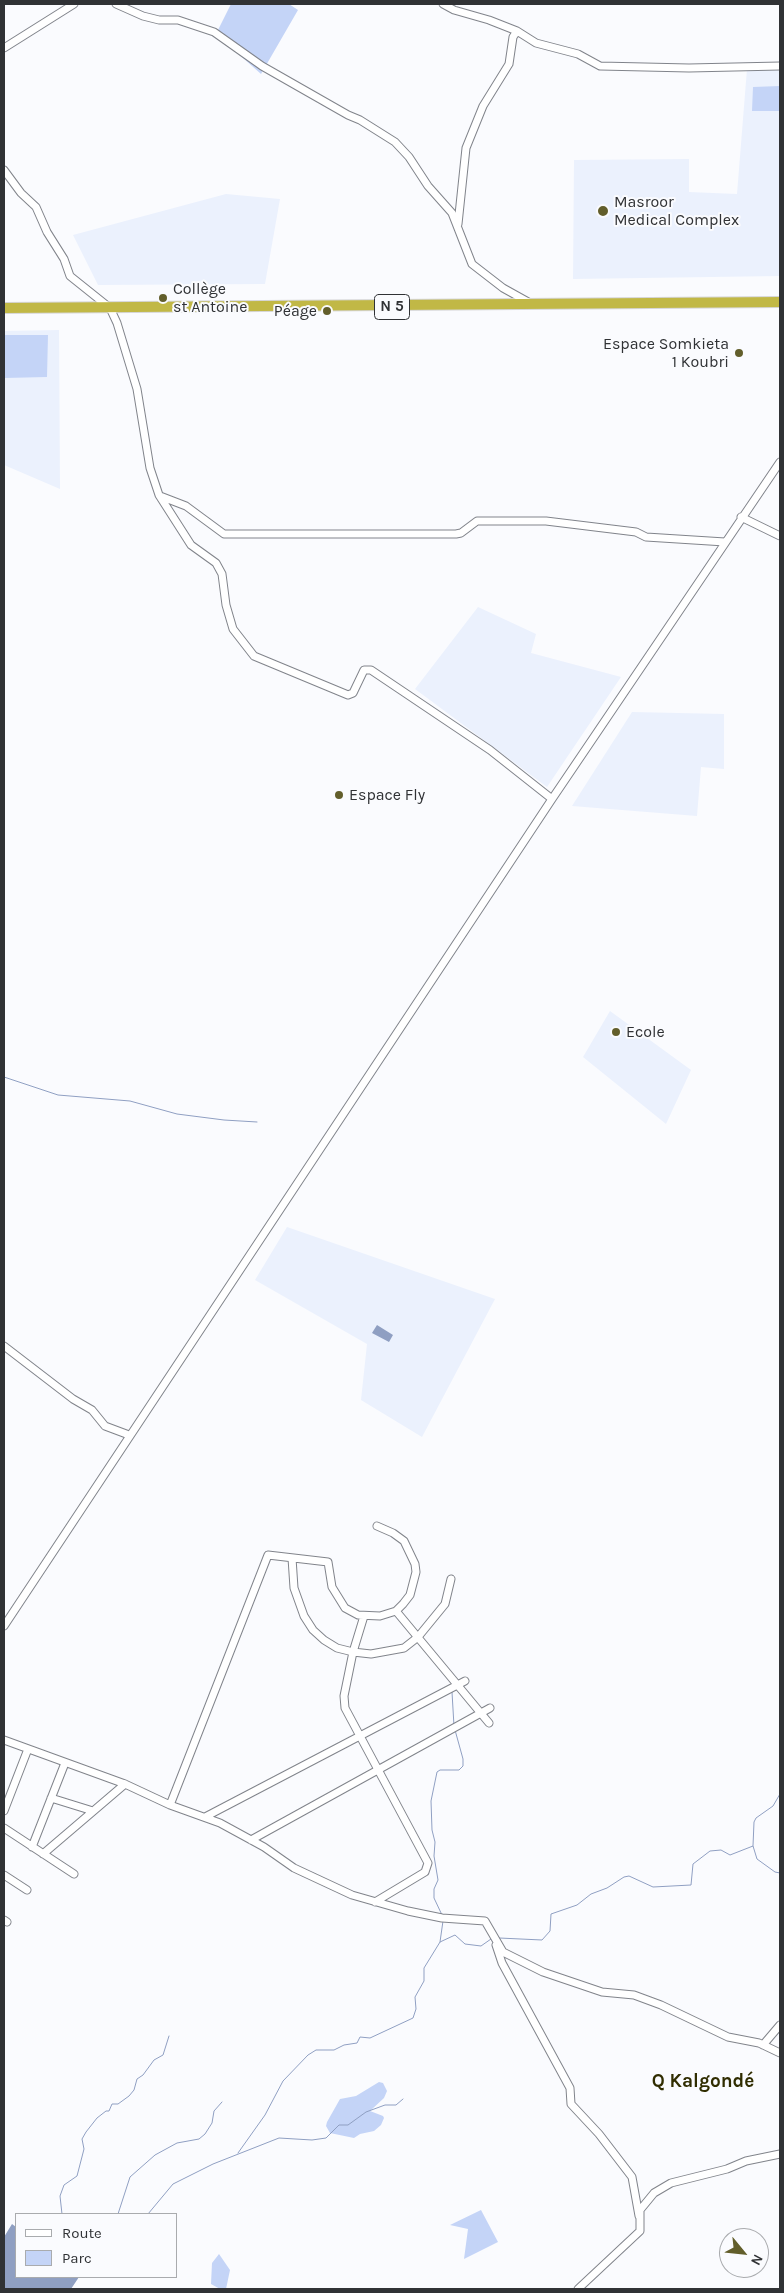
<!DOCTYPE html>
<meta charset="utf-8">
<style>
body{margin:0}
#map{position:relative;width:784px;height:2293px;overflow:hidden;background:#fafbfe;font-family:Karla,sans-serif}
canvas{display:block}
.frame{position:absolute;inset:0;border:5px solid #303235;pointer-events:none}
.legend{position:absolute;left:15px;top:2213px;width:162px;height:65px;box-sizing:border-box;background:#fafbfe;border:1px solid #a9abae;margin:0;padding:6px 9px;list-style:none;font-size:15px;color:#303235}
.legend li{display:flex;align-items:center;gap:10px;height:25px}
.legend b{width:25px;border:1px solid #a9abae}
.north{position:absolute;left:719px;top:2228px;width:50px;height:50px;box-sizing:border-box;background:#fafbfe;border:1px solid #a9abae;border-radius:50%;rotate:118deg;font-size:14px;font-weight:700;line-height:20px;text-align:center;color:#303235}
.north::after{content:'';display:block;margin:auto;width:18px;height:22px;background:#625e2b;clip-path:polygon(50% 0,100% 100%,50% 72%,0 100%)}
</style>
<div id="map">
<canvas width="784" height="2293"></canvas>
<div class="frame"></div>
<ul class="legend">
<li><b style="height:6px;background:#fff"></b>Route</li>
<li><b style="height:14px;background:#c4d4f7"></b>Parc</li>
</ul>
<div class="north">N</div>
</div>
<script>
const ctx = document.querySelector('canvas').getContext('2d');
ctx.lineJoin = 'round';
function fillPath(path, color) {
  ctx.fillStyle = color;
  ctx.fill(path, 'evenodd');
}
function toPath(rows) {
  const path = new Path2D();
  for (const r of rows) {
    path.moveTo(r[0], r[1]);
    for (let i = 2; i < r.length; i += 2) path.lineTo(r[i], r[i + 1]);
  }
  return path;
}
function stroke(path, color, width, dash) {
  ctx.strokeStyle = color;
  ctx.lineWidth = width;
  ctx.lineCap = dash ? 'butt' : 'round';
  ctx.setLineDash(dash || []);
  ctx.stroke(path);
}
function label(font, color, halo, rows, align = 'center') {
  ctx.font = font + ' Karla,sans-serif';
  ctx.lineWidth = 4;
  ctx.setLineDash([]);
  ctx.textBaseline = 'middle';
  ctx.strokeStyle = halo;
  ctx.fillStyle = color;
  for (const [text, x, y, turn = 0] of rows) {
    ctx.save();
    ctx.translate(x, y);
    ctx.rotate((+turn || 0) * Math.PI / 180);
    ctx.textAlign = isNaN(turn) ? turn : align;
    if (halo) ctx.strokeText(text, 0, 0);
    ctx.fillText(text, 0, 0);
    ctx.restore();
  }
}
const built = toPath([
 [780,68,780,276,573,279,574,160,689,159,689,192,737,194,747,69],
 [226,194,280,199,265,284,98,285,73,235],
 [59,330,60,489,4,465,4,331],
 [478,607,536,634,531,653,621,677,547,787,415,689],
 [632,712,724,714,724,769,701,767,697,816,572,806],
 [610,1011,691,1070,666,1124,583,1057],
 [287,1227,495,1299,422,1437,361,1400,367,1344,255,1280]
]);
const green = toPath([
 [231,4,289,4,298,10,261,74,216,34],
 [780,86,780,111,752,111,753,87],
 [4,335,48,335,47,377,4,378],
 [379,2082,383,2083,387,2091,384,2098,370,2111,383,2116,384,2118,381,2125,374,2131,360,2134,354,2138,330,2133,326,2126,327,2122,340,2099,356,2096],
 [481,2210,498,2242,464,2259,468,2229,450,2225],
 [219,2254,230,2270,226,2289,220,2289,211,2284,212,2263]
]);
const water = toPath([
 [377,1325,393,1335,389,1342,372,1333],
 [12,2224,16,2227,16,2277,79,2277,71,2289,4,2289,4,2237]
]);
const stream = toPath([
 [4,1077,58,1095,130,1101,177,1114,224,1120,257,1122],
 [452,1692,454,1726],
 [780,1766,780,1768],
 [753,1846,754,1822,756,1818,773,1806,780,1794],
 [442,1915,434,1898,434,1889,438,1880,434,1856,435,1842,432,1830,431,1801,437,1772,440,1770,459,1770,463,1766,463,1759,455,1730],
 [499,1938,542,1940,550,1931,551,1914,577,1905,591,1894,607,1888,624,1877,629,1876,653,1887,691,1885,693,1864,710,1851,721,1850,730,1855,753,1846,757,1859,775,1872,780,1873],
 [440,1942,443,1921],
 [238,2153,265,2115,283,2081,308,2055,316,2050,334,2050,344,2045,357,2043,360,2037,370,2038,413,2018,416,2009,415,1997,424,1981,424,1968,440,1942,455,1935,465,1944,481,1946,491,1939],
 [62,2214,60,2196,64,2185,77,2176,84,2149,82,2139,86,2132,97,2118,106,2111,109,2111,112,2104,118,2104,129,2096,134,2090,137,2079,143,2075,154,2060,163,2055,169,2036],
 [118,2214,130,2177,155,2155,177,2143,199,2139,205,2134,212,2123,214,2111,222,2102],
 [148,2214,173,2184,213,2164,279,2138,312,2140,326,2138,339,2125,348,2125,366,2112,385,2105,396,2105,403,2099]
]);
const minor = toPath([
 [116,4,143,16,159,20,178,20,214,32,262,66,348,115,360,120,395,142,409,157,428,186,452,213,472,264,503,288,530,303],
 [443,4,454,10,489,20,517,31,536,43,578,54,600,66,689,68,780,66],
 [4,48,74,4],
 [4,170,21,193,36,207,47,232,64,259,70,276,110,308,117,323,137,389,150,468,159,495,191,545,216,563,222,574,226,605,233,629,254,656,348,695,353,693,364,670,371,670,490,750,552,799],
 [458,224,466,148,483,106,509,64,513,37,517,31],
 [160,496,186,506,224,534,456,534,461,533,477,521,546,521,636,532,646,537,725,542],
 [741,517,780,536],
 [4,1346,73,1399,92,1410,105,1426,129,1435],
 [292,1558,294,1588,304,1616,313,1630,324,1640,337,1648,353,1652,371,1654,404,1648,418,1637,445,1604,451,1579],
 [396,1611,489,1723],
 [364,1616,353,1652,344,1696,345,1708,428,1863,425,1872,375,1902],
 [4,1626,552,799,780,462],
 [4,1740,125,1784,170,1805,220,1823,264,1847,294,1868,352,1895,408,1911,442,1918,485,1921,503,1952,543,1972,602,1992,634,1995,661,2005,728,2037,759,2043,780,2053],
 [51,1798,93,1811],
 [170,1805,268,1555,328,1562,332,1587,345,1608,358,1615,380,1616,396,1611,403,1604,410,1595,416,1572,415,1564,404,1541,393,1533,377,1526],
 [4,1811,28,1749],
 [205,1817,465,1681],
 [4,1828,74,1874],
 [251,1840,490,1708],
 [32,1847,65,1763],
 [43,1854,125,1784],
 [4,1875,27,1890],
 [4,1920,7,1922],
 [496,1945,502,1963,570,2088,571,2104,599,2134,632,2177,639,2216],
 [763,2045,780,2025],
 [578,2289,640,2231,640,2210,654,2193,671,2183,727,2169,746,2161,780,2154]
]);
const highway = toPath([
 [4,308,780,302]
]);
const markers = [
 [603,211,6,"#625e2b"],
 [163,298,5,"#625e2b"],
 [327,311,5,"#625e2b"],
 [739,353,5,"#625e2b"],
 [339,795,5,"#625e2b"],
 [616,1032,5,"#625e2b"]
];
const shields = [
 [392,307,35]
];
const shieldNames = [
 ["N 5",392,307]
];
const poiNames = [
 ["Masroor",614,202],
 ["Medical Complex",614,220],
 ["Collège",173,289],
 ["st Antoine",173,307],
 ["Péage",317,311,"right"],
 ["Espace Somkieta",729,344,"right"],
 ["1 Koubri",729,362,"right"],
 ["Espace Fly",349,795],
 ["Ecole",626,1032]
];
const quarterNames = [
 ["Q Kalgondé",703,2082]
];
fillPath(built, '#ebf1fd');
fillPath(green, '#c4d4f7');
fillPath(water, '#8f9fc2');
stroke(stream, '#8f9fc2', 1);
stroke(minor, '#81848b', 9);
stroke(highway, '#d6d6d7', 12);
stroke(minor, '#fff', 7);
stroke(highway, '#c1b846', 10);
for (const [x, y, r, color] of markers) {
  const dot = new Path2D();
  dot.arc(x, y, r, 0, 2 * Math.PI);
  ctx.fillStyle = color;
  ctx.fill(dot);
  stroke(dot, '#fafbfe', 2);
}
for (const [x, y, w] of shields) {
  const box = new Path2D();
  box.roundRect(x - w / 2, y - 12.5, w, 25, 4);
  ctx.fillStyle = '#fafbfe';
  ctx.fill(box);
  stroke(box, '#303235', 1);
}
label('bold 15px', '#303235', null, shieldNames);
label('16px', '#303235', '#fafbfe', poiNames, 'left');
label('bold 19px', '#302d01', '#fafbfe', quarterNames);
</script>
